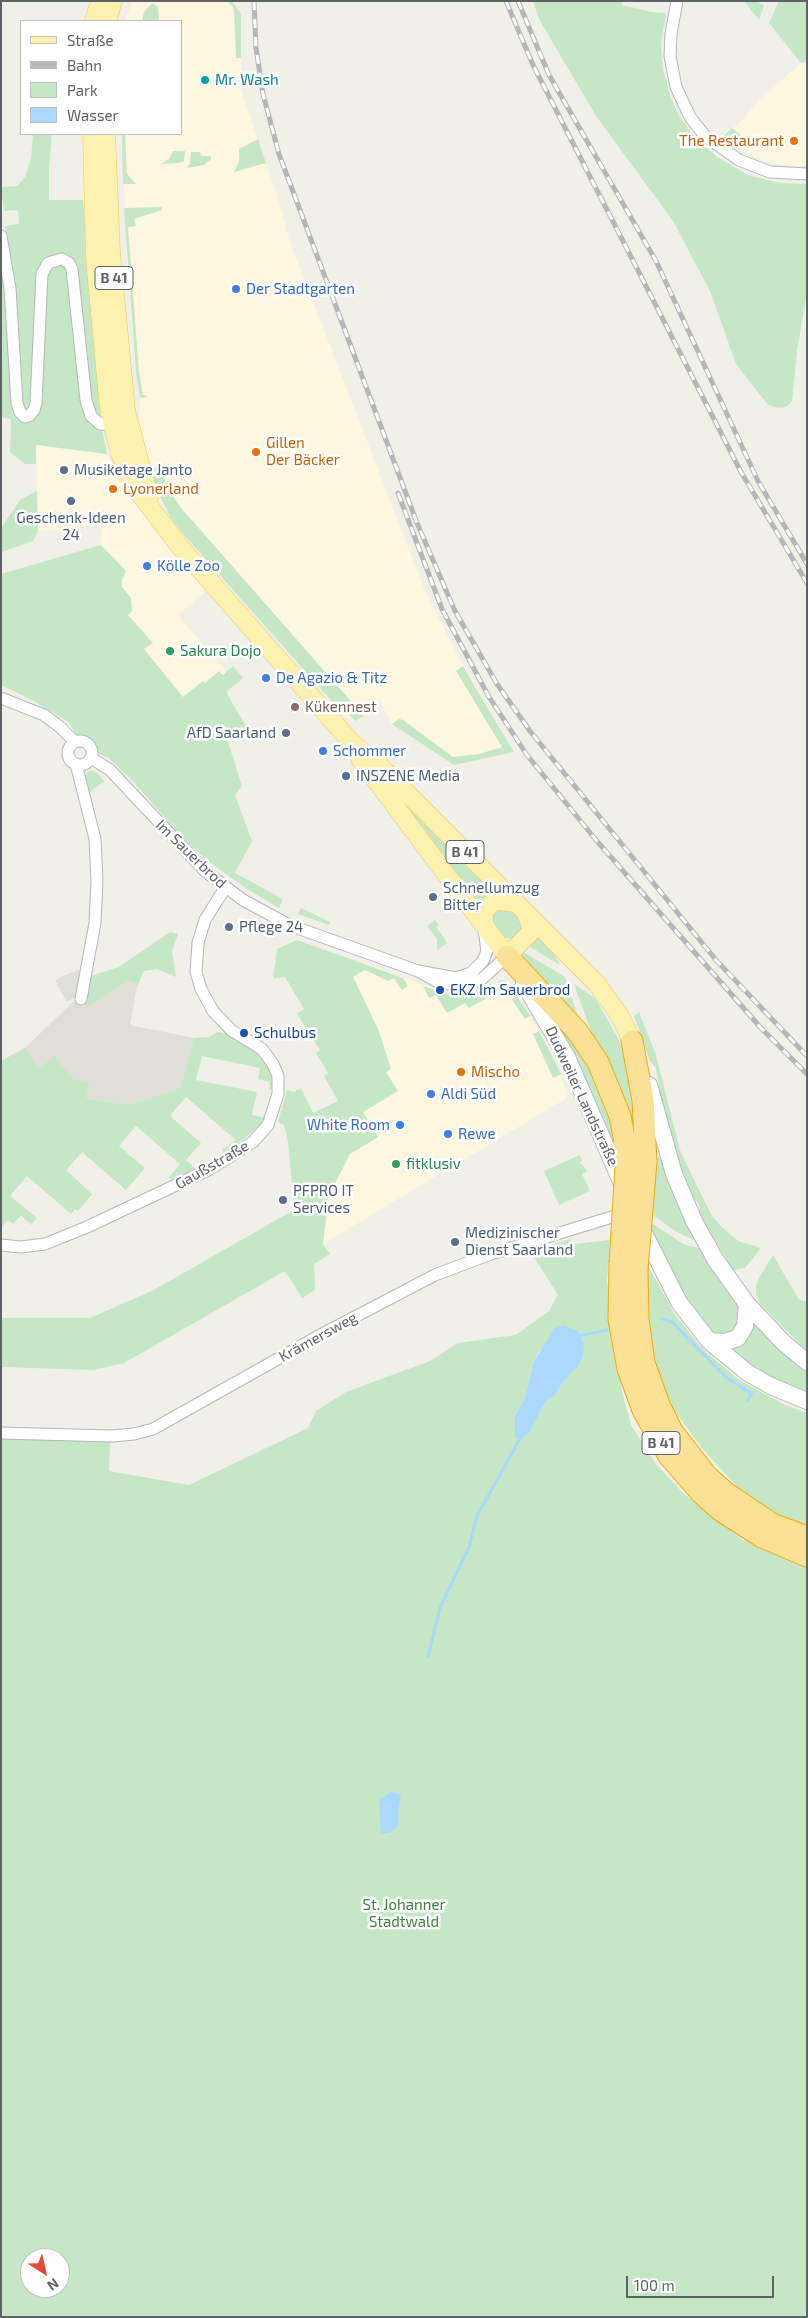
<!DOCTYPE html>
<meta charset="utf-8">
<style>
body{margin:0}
#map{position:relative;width:808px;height:2318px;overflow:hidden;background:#f0efe8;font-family:"Exo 2",sans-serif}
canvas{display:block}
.frame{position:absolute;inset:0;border:2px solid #5f6267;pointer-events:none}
.legend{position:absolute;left:20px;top:20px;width:162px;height:115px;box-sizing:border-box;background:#fff;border:1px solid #bfc0c2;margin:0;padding:6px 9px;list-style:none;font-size:15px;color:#5f6267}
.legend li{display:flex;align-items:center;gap:10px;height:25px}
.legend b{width:25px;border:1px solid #bfc0c2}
.north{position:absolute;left:20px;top:2248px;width:50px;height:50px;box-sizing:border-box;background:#fff;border:1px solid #bfc0c2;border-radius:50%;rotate:145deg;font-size:14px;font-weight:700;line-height:20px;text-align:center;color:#5f6267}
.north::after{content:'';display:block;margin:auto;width:18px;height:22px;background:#e54839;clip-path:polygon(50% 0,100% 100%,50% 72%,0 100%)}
.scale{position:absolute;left:626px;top:2276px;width:148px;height:22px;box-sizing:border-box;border:2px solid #5f6267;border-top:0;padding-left:6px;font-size:15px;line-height:18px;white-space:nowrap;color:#5f6267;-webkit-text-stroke:4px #fff;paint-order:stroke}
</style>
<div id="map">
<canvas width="808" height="2318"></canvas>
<div class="frame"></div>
<ul class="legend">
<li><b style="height:6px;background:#fdf1b0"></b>Straße</li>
<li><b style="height:6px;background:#b6b6b7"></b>Bahn</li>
<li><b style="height:14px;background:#c5e7c5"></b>Park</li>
<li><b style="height:14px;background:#abd9fd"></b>Wasser</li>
</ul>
<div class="north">N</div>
<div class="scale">100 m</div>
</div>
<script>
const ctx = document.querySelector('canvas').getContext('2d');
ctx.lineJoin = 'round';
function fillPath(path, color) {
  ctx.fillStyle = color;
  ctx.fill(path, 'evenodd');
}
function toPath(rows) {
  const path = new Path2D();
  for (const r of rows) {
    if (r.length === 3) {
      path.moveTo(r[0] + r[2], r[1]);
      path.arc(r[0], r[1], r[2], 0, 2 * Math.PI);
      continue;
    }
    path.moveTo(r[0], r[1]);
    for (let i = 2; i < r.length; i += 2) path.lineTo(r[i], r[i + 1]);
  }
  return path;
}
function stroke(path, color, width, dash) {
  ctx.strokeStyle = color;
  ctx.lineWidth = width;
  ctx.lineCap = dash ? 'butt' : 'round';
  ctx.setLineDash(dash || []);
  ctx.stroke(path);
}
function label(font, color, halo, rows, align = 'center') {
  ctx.font = font + ' "Exo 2",sans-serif';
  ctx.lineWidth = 5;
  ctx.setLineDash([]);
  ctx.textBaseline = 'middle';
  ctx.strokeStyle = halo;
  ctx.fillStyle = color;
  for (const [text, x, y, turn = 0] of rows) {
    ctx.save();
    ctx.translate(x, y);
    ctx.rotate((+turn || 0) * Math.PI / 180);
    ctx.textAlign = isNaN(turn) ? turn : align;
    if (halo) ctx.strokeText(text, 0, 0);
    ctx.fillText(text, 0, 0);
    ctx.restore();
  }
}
const commercial = toPath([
 [132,1,232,1,241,14,241,90,275,189,290,242,425,591,463,666,514,752,454,765,391,723,380,701,359,720,350,721,184,535,162,503,154,485,139,429,140,397,136,373,128,272,122,134,181,134,181,21,125,21],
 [807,62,807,166,795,166,766,162,739,150,722,138,743,119,761,98,801,63],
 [36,444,107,454,132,500,206,591,178,615,227,672,223,676,219,671,205,684,202,681,183,697,150,659,144,649,153,643,128,615,131,598,122,588,122,580,126,571,101,545,102,523,65,530,38,531],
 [367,964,448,994,474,993,502,980,507,981,539,1031,568,1093,565,1099,323,1244,329,1195,350,1154,378,1137,363,1112,386,1072,391,1068,378,1029,353,977]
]);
const industrial = toPath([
 [77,970,86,971,84,992,67,1002,55,980]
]);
const education = toPath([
 [128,981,134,982,137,987,130,1025,194,1038,180,1088,129,1105,69,1095,39,1069,26,1047,74,1001,89,1007]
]);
const green = toPath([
 [227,1,232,1,241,14,241,58,236,58,234,13,233,7],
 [533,1,622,1,622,5,652,12,666,13,661,44,663,70,671,98,679,116,692,134,717,157,748,175,778,183,807,184,807,293,797,350,792,401,786,407,778,408,768,405,736,364,710,291,673,221,596,116,539,19],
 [744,1,755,1,764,5,759,20],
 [779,1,807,1,807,62,801,63,769,23],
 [152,3,158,7,159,21,142,21,144,12],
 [732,128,745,138,739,150,722,138],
 [33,134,52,134,49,170,49,200,83,200,102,429,107,454,36,445,36,464,25,464,10,452,11,419,1,417,1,249,8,248,5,226,19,224,18,210,4,211,1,187,17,186,25,177,31,159],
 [122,134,125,134,127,174,136,184,123,184],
 [258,139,266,163,234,172,239,162,239,149],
 [173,151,185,151,184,161,178,163,161,164,169,159],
 [191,152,200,152,201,156,211,156,211,159,204,165,187,168,190,163],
 [161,207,162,210,134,219,136,226,128,227,139,372,143,395,148,396,143,398,140,397,136,373,124,208],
 [160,466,169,491,182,509,364,716,355,721,341,706,338,708,184,535,172,520,154,485,149,469],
 [37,491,38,531,33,541,1,552,1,528,21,499],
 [101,545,126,571,122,580,122,587,131,598,132,611,128,615,153,643,144,649,183,697,203,681,205,683,219,671,223,675,233,666,243,678,226,692,247,728,227,739,242,786,235,795,252,841,235,873,283,899,279,908,247,889,212,864,186,842,131,779,109,758,98,753,90,740,75,734,69,722,30,699,1,685,1,574],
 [463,666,475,687,514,752,454,765,392,724,399,719,403,720,453,757,479,754,502,747,456,671],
 [91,770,98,774,104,781,88,794,83,776],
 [413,810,497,892,479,910,408,813],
 [301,908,330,922,329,925,298,914],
 [496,908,508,908,521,920,522,931,513,939,503,937,491,923,493,912],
 [435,920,439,925,436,927,447,943,437,950,437,939,427,926],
 [170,932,178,934,172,951,176,977,157,969,144,971,137,987,134,982,128,981,89,1007,84,1005,91,976,119,967],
 [537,933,550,946,560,965,528,946],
 [297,940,403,978,408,986,402,990,394,978,388,981,365,970,353,977,378,1029,391,1069,386,1072,398,1091,363,1112,378,1137,350,1154,329,1195,323,1244,330,1254,314,1264,315,1290,302,1298,285,1271,124,1363,93,1370,1,1367,1,1318,90,1318,154,1290,294,1210,288,1141,284,1125,278,1122,287,1090,294,1092,301,1088,313,1113,338,1101,324,1076,328,1073,316,1053,320,1050,297,1014,304,1009,285,977,273,978,277,949],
 [522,951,565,977,581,1025,517,956],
 [502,980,507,981,530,1016,525,1019,505,989,503,990,498,982],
 [574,984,595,998,618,1038,629,1069,637,1101,638,1162],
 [423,986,448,994,461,995,486,988,487,998,469,1008,465,1003,447,1013,436,995,429,998],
 [549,1010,581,1049,613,1120,616,1160],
 [639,1012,656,1055,680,1150,695,1182,712,1216,723,1228,738,1241,761,1248,745,1268,733,1270,698,1212,700,1208,697,1201,693,1200,683,1176,662,1105,656,1068,650,1061,634,1016],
 [539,1031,561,1074,553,1078,533,1034],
 [218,1032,228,1034,253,1049,264,1058,272,1076,273,1088,269,1090,270,1082,258,1079,260,1068,202,1056,196,1080,257,1092,252,1115,266,1118,256,1129,225,1153,222,1150,236,1140,186,1097,170,1116,201,1143,186,1160,197,1170,173,1180,169,1177,180,1164,136,1126,119,1146,145,1168,126,1190,82,1152,66,1170,92,1194,78,1211,75,1209,71,1214,27,1176,10,1196,37,1218,31,1225,21,1215,13,1224,8,1220,1,1227,1,1061,26,1047,39,1069,54,1056,73,1079,89,1082,86,1098,129,1105,180,1088,194,1038,209,1037],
 [580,1155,582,1161,580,1162,587,1171,582,1174,590,1191,559,1205,544,1171],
 [662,1157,700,1243,675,1231,653,1215,654,1199,652,1198,654,1158],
 [644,1218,685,1245,703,1249,740,1305,741,1316,733,1332,723,1337,713,1334,690,1306],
 [570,1239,574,1244,610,1240,607,1280,622,1392,631,1425,655,1463,684,1494,743,1540,807,1568,807,2317,1,2317,1,1439,110,1441,109,1471,189,1485,308,1428,316,1411,346,1392,430,1361,458,1343,516,1335,549,1311,558,1295,530,1251],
 [579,1332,584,1343,578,1367,562,1383,555,1395,546,1401,539,1414,515,1416,525,1398,534,1361,540,1350],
 [30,2258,60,2258,60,2288,30,2288],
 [773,1255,799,1300,807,1301,807,1351,760,1304,756,1294,756,1285,760,1276],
 [646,1262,675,1315,702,1348,739,1380,787,1406,807,1413,807,1528,765,1509,743,1493,701,1447,669,1403,655,1367,648,1330],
 [754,1321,807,1370,807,1394,792,1390,748,1365,727,1348]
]);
const water = toPath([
 [564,1325,579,1332,584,1343,583,1355,578,1367,562,1383,555,1395,546,1401,528,1434,520,1439,515,1437,515,1416,525,1398,534,1361,555,1328],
 [391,1792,401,1794,398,1811,399,1825,389,1833,381,1833,379,1800]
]);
const stream = toPath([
 [662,1319,672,1322,726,1377,752,1394,747,1401],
 [578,1336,607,1330],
 [428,1657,440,1608,469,1547,477,1516,522,1435]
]);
const street = toPath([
 [677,1,671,34,670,56,676,87,690,117,705,136,739,160,770,172,807,174],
 [1,236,10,288,17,403,20,412,25,417,29,416,34,410,36,403,42,274,48,263,62,259,69,263,72,269,86,400,91,416,100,424,113,425],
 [1,698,44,715,60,727,75,742],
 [80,753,12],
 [91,758,110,770,205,871,243,900,289,925,418,971,456,978,471,973,483,961,487,951,484,929],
 [76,764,95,839,97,881,95,923,81,999],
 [420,972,438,982,461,987,482,979,507,956],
 [1,1245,21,1247,45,1244,87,1227,210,1169,253,1142,268,1125,278,1094,278,1076,273,1064,262,1049,231,1030,213,1011,201,989,196,972,198,943,205,920,225,888],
 [1,1433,112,1436,134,1434,153,1429,324,1333,435,1275,488,1255,625,1213]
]);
const secondary = toPath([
 [524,984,567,1057,623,1186],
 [649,1085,674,1174,694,1221,715,1259,747,1304,784,1343,807,1362],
 [641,1227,679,1302,709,1341,748,1373,771,1386,807,1401],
 [709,1341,725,1342,738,1338,745,1326,747,1304]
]);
const primary = toPath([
 [94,21,100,1],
 [107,21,113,1],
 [92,134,95,258,109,409,120,454,134,486,181,548,352,743,380,766,597,984,620,1016,632,1041],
 [106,134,111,252,126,410,149,497],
 [360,759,507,956,530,933,531,927,526,913],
 [484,925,484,911,495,900,515,903]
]);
const highway = toPath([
 [507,956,577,1031,598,1062,620,1116,624,1137,626,1166],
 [632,1041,643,1100,646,1162],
 [620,1263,619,1319,628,1369,643,1410,669,1456,702,1494,720,1510,762,1537,807,1556],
 [637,1269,638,1319,644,1363,660,1407,672,1431,706,1475,726,1493,772,1524,807,1537]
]);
const rail = toPath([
 [254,1,256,48,263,94,279,154,417,523,455,611,497,684,530,731,716,960,807,1056],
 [506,1,533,65,741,472,807,583],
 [518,1,549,75,656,261,758,481,807,564],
 [398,493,442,609,489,697,527,755,596,840,761,1028,807,1074]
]);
const highwayBridge = toPath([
 [620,1263,626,1166],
 [637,1269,646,1162]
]);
const markers = [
 [205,80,5,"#0f9aa8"],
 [794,141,5,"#e8710a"],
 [236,289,5,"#3f7fe0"],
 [256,452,5,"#e8710a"],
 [64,470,5,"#5c6f8a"],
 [113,489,5,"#e8710a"],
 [71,501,5,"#5c6f8a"],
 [147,566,5,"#3f7fe0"],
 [170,651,5,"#2e9e5b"],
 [266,678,5,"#3f7fe0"],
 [295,707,5,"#8d6e63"],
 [286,733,5,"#5c6f8a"],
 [323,751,5,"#3f7fe0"],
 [346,776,5,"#5c6f8a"],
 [433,897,5,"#5c6f8a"],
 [229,927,5,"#5c6f8a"],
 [440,990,5,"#1a4fb4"],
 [244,1033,5,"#1a4fb4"],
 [461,1072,5,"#e8710a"],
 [431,1094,5,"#3f7fe0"],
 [400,1125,5,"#3f7fe0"],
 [448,1134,5,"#3f7fe0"],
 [396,1164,5,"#2e9e5b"],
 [283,1200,5,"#5c6f8a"],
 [455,1242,5,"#5c6f8a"]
];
const shields = [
 [114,278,38],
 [465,852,38],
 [661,1443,38]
];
const shieldNames = [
 ["B 41",114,278],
 ["B 41",465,852],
 ["B 41",661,1443]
];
const cultureNames = [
 ["Mr. Wash",215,80]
];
const foodNames = [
 ["The Restaurant",784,141,"right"],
 ["Gillen",266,443],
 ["Der Bäcker",266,460],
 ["Lyonerland",123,489],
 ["Mischo",471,1072]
];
const shopNames = [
 ["Der Stadtgarten",246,289],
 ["Kölle Zoo",157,566],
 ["De Agazio & Titz",276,678],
 ["Schommer",333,751],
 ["Aldi Süd",441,1094],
 ["White Room",390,1125,"right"],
 ["Rewe",458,1134]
];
const serviceNames = [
 ["Musiketage Janto",74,470],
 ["Geschenk-Ideen",71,518,"center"],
 ["24",71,535,"center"],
 ["AfD Saarland",276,733,"right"],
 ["INSZENE Media",356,776],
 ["Schnellumzug",443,888],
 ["Bitter",443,905],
 ["Pflege 24",239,927],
 ["PFPRO IT",293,1191],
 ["Services",293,1208],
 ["Medizinischer",465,1233],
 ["Dienst Saarland",465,1250]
];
const leisureNames = [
 ["Sakura Dojo",180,651],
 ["fitklusiv",406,1164]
];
const educationNames = [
 ["Kükennest",305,707]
];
const streetNames = [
 ["Im Sauerbrod",191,854,44],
 ["Dudweiler Landstraße",582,1096,65],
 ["Gaußstraße",212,1165,-30],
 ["Krämersweg",318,1337,-29]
];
const transitNames = [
 ["EKZ Im Sauerbrod",450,990],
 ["Schulbus",254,1033]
];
const parkNames = [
 ["St. Johanner",404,1905],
 ["Stadtwald",404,1922]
];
fillPath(commercial, '#fdf7e0');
fillPath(industrial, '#dfdeda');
fillPath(education, '#e0ded6');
fillPath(green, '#c5e7c5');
fillPath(water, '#abd9fd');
stroke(stream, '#abd9fd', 3);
stroke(street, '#b5b7bb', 13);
stroke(secondary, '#b6b9be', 18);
stroke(primary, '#eec863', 19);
stroke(highway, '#f2aa06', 23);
stroke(street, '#fff', 11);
stroke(secondary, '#fff', 16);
stroke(primary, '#fdf1b0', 18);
stroke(highway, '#fae195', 21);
stroke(rail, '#b6b6b7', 5);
stroke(rail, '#fff', 3, [9]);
stroke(highwayBridge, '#f2aa06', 23, []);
stroke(highwayBridge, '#fae195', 21);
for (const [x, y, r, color] of markers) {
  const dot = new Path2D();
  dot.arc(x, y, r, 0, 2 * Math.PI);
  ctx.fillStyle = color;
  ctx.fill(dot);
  stroke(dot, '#fff', 2);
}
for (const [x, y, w] of shields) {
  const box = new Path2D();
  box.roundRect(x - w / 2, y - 11.5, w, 23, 4);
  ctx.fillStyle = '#fff';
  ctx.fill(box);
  stroke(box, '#5f6267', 1);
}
label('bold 14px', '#5f6267', null, shieldNames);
label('15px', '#0d838f', '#fff', cultureNames, 'left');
label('15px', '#c56008', '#fff', foodNames, 'left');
label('15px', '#366cbe', '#fff', shopNames, 'left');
label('15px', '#4e5e75', '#fff', serviceNames, 'left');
label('15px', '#27864d', '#fff', leisureNames, 'left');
label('15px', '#785e54', '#fff', educationNames, 'left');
label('15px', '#5f6267', '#fff', streetNames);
label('15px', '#164399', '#fff', transitNames, 'left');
label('15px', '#38853c', '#fff', parkNames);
</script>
